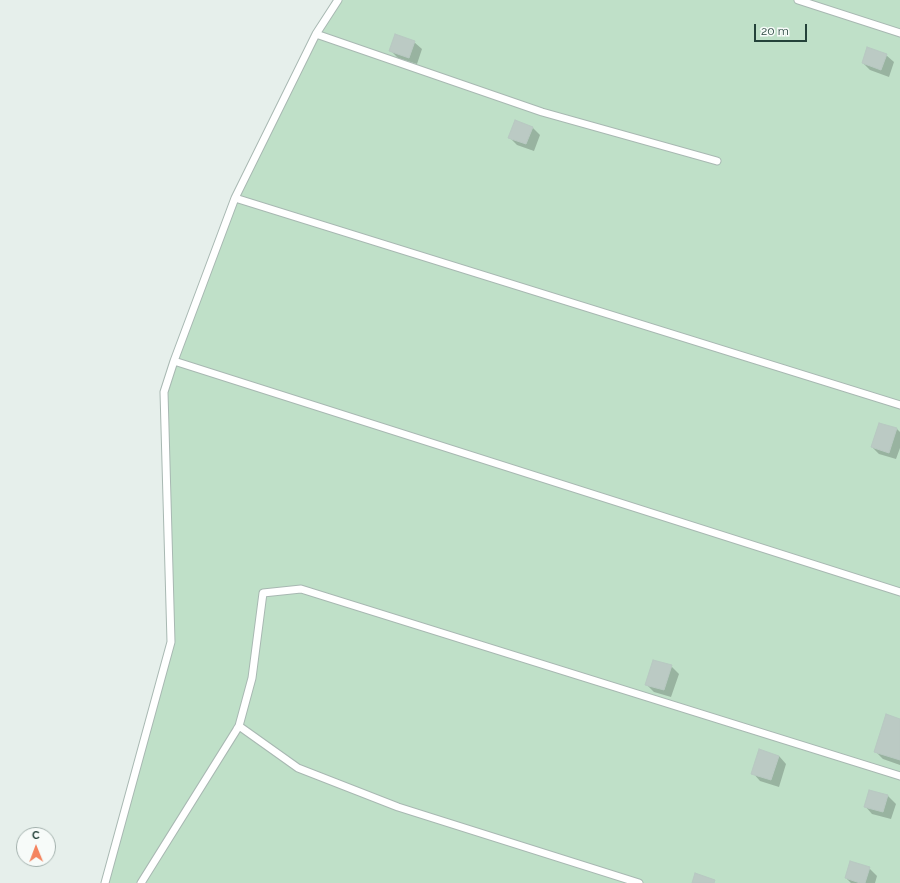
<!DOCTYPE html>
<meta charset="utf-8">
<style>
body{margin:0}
#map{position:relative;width:900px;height:883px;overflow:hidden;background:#e6efeb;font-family:Raleway,sans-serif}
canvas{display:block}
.north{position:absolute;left:16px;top:827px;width:40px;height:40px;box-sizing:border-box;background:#f7fbf9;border:1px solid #a3b1ad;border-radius:50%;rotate:359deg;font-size:11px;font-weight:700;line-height:16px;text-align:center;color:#24423a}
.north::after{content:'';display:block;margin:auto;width:14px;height:18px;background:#f4845f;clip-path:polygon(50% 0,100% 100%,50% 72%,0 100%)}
.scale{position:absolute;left:754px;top:24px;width:53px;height:18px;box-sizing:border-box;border:2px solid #24423a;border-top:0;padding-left:5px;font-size:12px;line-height:14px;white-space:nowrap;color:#24423a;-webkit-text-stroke:3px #f7fbf9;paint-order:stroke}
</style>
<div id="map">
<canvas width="900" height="883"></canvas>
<div class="north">С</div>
<div class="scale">20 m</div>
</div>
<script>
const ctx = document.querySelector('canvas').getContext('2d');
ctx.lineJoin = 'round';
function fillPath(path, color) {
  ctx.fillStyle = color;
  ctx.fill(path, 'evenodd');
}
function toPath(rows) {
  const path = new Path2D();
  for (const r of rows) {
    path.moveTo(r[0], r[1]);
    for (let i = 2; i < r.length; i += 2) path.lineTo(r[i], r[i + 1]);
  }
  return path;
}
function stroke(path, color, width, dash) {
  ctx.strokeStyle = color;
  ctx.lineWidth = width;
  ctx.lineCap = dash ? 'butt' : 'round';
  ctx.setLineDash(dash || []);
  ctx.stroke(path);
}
const green = toPath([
 [338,0,900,0,900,883,105,883,171,642,164,392,235,198,316,34]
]);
const shadow = toPath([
 [414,42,422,49,417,64,398,58,390,50],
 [886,55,894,62,889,77,870,70,863,63],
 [532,127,540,135,534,151,517,145,509,137],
 [896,428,900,432,900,448,896,459,879,454,872,447],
 [671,666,679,674,671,697,654,692,647,685],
 [900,720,900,765,883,759,876,752],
 [779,756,786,764,779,787,760,781,753,773],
 [869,791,888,796,896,804,891,819,872,814,865,806],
 [869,868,877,876,875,883,851,883,846,878]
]);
const building = toPath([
 [395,34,415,41,409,58,389,51,395,34],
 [867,47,887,54,881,70,862,63,867,47],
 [515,120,533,127,526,144,508,138,515,120],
 [879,423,897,428,889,453,871,447,879,423],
 [653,660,672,665,664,690,645,685,653,660],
 [886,714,900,719,900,760,874,752,886,714],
 [759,749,779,756,771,780,751,774,759,749],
 [869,790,888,795,883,812,864,807,869,790],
 [850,861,870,867,865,883,860,883,845,878,850,861],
 [695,873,715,880,714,883,692,883,695,873]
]);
const service = toPath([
 [798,0,900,33],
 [316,34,542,112,717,161],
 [235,198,900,405],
 [174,361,900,592],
 [237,729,239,726,298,768,398,807,639,883],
 [105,883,171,642,164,392,174,361,235,198,316,34,338,0],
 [141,883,239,726,252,678,263,593,301,589,900,776]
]);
fillPath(green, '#bfe0c8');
fillPath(shadow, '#0003');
fillPath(building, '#bbcac4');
stroke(building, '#b8c9c2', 1);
stroke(service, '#a8b8b2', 9);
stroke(service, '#fff', 7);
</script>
